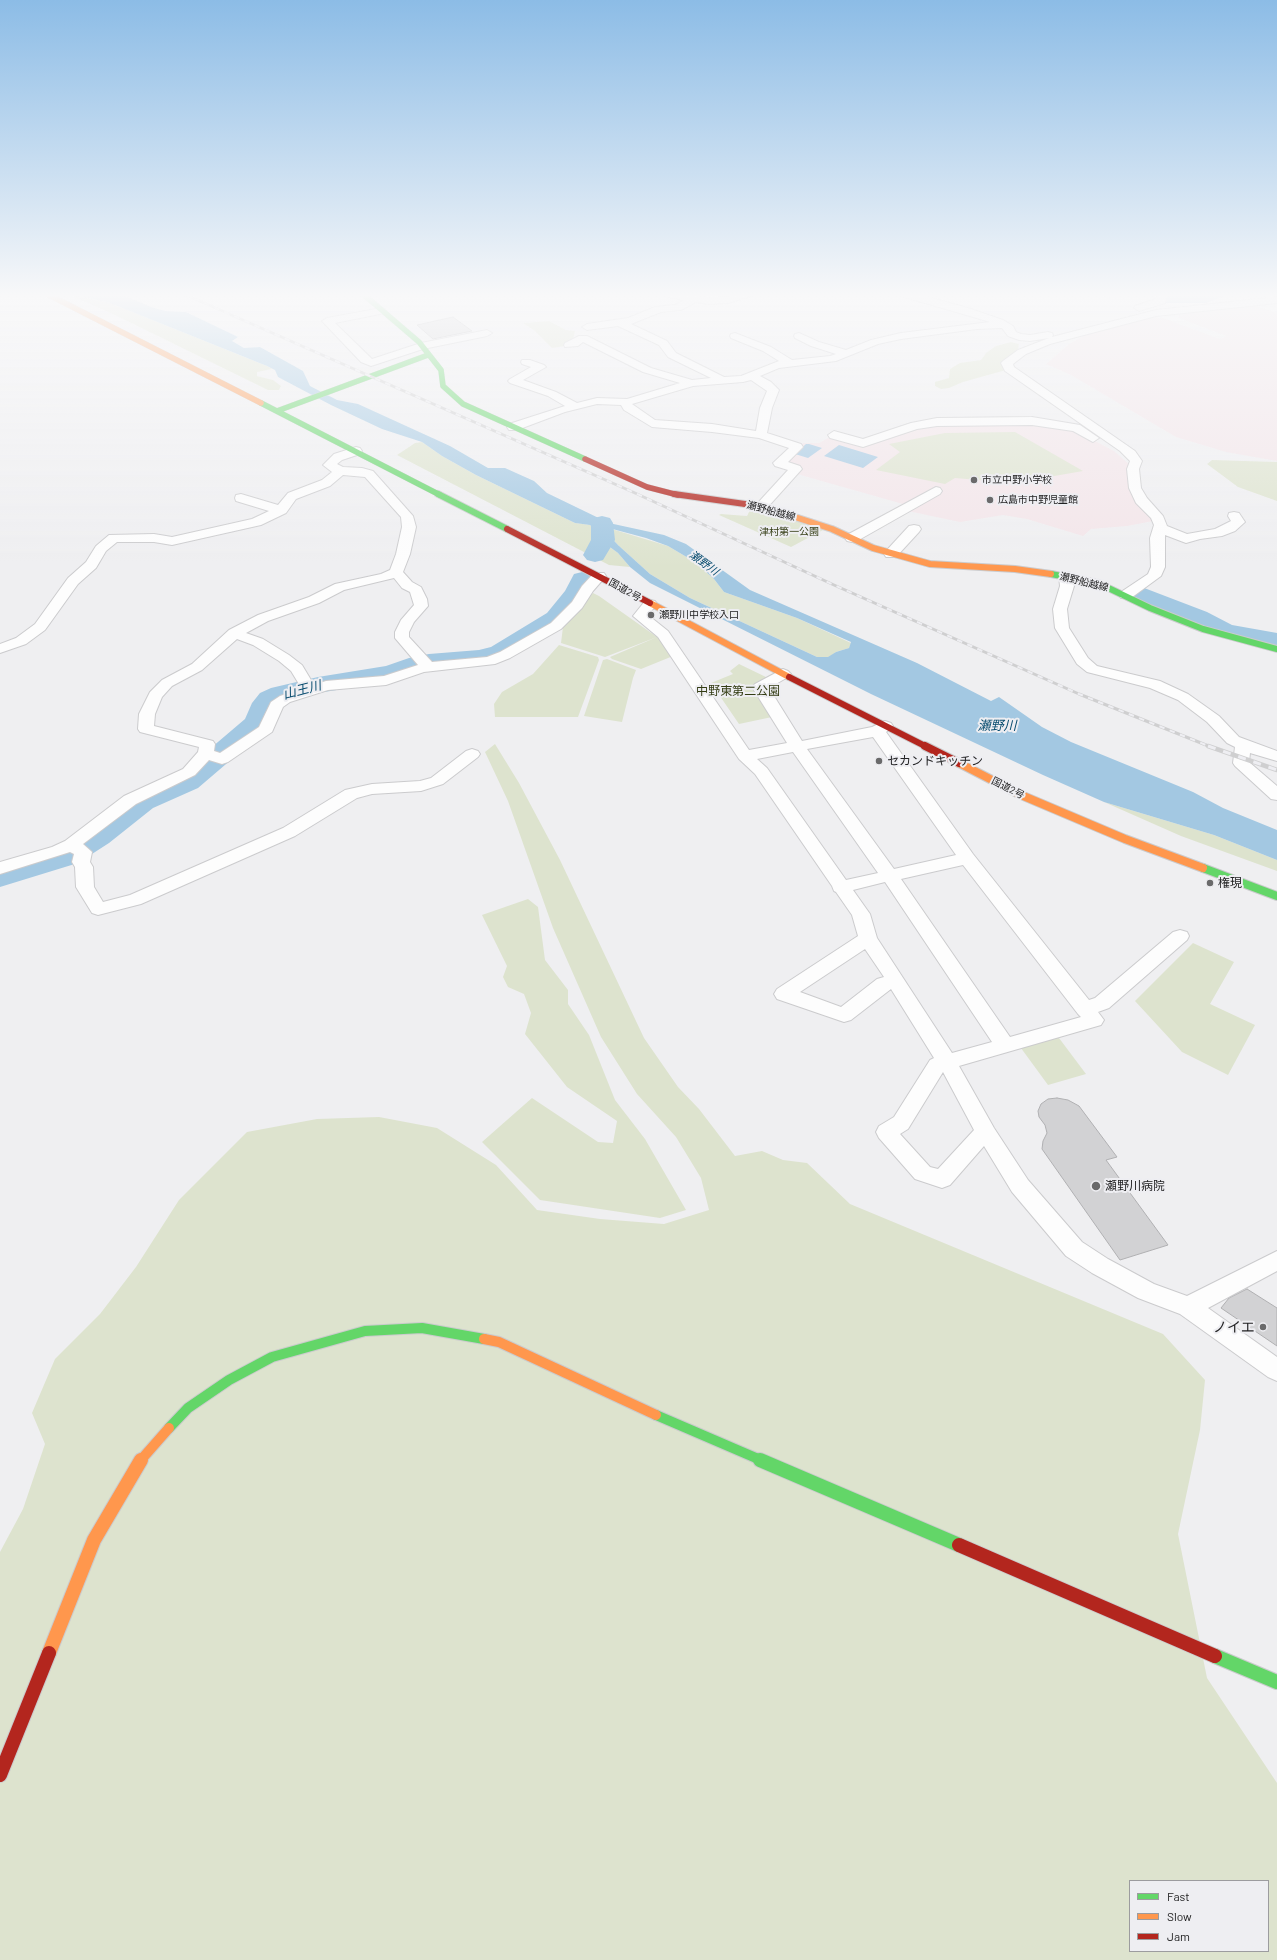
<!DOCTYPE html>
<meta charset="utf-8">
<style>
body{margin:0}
#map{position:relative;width:1277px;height:1960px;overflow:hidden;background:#efeff1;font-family:Barlow,sans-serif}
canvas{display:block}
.legend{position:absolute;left:1129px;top:1880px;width:140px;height:72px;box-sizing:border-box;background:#eeeef2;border:1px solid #9c9c9f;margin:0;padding:5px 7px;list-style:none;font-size:12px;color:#222223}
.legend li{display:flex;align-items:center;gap:8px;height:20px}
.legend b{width:20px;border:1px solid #9c9c9f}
</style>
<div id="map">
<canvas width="1277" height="1960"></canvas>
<ul class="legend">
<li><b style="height:5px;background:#63d668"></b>Fast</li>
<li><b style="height:5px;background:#ff974d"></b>Slow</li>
<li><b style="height:5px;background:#b3261e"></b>Jam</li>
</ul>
</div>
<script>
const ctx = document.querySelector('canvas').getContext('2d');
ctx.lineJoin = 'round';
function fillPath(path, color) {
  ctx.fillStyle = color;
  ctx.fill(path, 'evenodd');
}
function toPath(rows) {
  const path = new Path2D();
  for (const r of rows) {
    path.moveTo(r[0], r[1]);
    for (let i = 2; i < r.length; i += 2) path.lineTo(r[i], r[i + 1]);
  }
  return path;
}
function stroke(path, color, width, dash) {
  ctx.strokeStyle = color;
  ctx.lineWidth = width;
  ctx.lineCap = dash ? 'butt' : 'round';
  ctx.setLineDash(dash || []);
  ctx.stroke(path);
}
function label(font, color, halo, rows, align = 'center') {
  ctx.font = font + ' Barlow,"Noto Sans JP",sans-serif';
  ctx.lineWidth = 4;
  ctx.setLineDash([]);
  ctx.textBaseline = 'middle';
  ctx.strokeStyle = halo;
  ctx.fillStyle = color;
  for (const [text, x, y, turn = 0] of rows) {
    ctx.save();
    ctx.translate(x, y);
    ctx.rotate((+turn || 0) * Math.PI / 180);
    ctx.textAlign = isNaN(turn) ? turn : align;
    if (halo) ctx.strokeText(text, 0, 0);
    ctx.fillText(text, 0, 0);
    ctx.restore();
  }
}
const education = toPath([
 [1252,304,1277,313,1277,461,1226,452,1176,437,1071,375,1046,364,1069,344,1092,331,1152,317,1163,318,1220,339,1226,336,1179,318,1178,311],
 [940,424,1033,424,1074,430,1114,451,1130,465,1129,487,1135,500,1148,513,1153,521,1127,526,1091,529,1083,536,1027,519,1003,515,960,522,908,511,942,493,934,489,903,504,797,474,802,469,786,463,803,443,819,443,830,437,862,445,924,427]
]);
const green = toPath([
 [68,294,110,303,267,366,272,369,257,372,257,376,273,380,281,386,279,390,268,390,117,316],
 [549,321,566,330,575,331,573,340,565,346,552,348,535,331,523,323],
 [1011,342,1019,344,1018,349,1002,363,1006,370,963,382,949,388,941,389,935,386,935,382,949,378,950,369,960,363,981,360,986,353,996,346],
 [1015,432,1083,471,1014,483,955,478,945,484,876,470,900,452,889,444,945,433],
 [422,442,442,456,476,475,575,523,590,525,596,531,599,539,618,553,630,567,609,565,397,455,415,443],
 [1212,460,1277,462,1277,501,1238,487,1207,464],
 [750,510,762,510,823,530,791,547,719,515,721,514,747,516],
 [605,527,668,546,695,562,714,579,724,592,797,618,851,643,849,648,836,652,828,658,817,657,690,598,650,574,618,545,605,531],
 [593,593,599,596,657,637,605,657,561,643,563,627],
 [657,637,666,643,673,656,641,669,612,659,610,657],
 [559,645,598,657,599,660,578,717,495,717,494,704,502,692,533,674],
 [607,659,636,670,633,678,622,722,584,716,603,660],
 [739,664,768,678,772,717,739,724,711,683,733,674,730,671],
 [495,744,519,783,560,860,644,1038,678,1087,699,1109,735,1156,762,1151,783,1160,807,1163,850,1204,1163,1334,1205,1380,1200,1430,1178,1534,1207,1678,1277,1783,1277,1960,0,1960,0,1552,23,1509,45,1444,32,1413,55,1359,100,1314,136,1267,179,1200,247,1132,317,1119,379,1117,437,1128,496,1165,537,1210,600,1219,664,1224,709,1210,701,1178,676,1137,637,1094,601,1037,553,928,508,801,485,752],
 [1130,1881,1268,1881,1268,1951,1130,1951],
 [1104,802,1214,835,1277,860,1277,871,1181,836],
 [528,899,538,907,545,960,568,990,568,1004,589,1035,615,1100,645,1139,686,1210,660,1218,540,1200,482,1142,532,1098,598,1142,613,1143,617,1121,567,1087,525,1034,531,1013,524,994,508,987,503,977,507,966,482,915],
 [1193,943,1234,962,1210,1004,1255,1025,1228,1075,1182,1052,1135,1001],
 [1056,1034,1086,1074,1048,1085,1018,1044]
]);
const water = toPath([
 [73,294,120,294,151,307,165,311,186,312,238,337,232,341,244,348,260,347,303,371,310,386,337,400,358,404,450,446,488,468,505,468,534,481,547,493,609,523,664,535,686,544,750,590,917,663,991,701,999,697,1042,727,1071,742,1193,792,1223,808,1277,830,1277,860,1214,835,1104,802,1043,775,871,694,650,583,630,567,618,553,599,539,596,531,590,525,575,523,476,475,442,456,422,442,382,429,331,405,278,377,275,370,267,366,110,303],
 [605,527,646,538,668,546,695,562,714,579,724,592,797,618,851,642,849,648,836,652,828,657,817,657,690,598,650,574,618,545,605,531],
 [1165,294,1221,294,1225,296,1206,303,1163,303],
 [806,444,809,444,822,448,808,458,795,454],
 [839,445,878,457,863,468,824,456]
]);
const river = toPath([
 [602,516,610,518,613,523,615,540,603,560,595,562,587,560,583,555,591,540,591,523,594,518,602,516],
 [582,572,590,574,594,579,588,593,565,623,509,657,481,666,429,670,392,681,318,693,289,700,277,706,267,729,198,788,153,808,109,843,78,863,0,887,0,866,56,849,87,829,133,796,178,776,245,719,252,703,260,693,271,688,318,677,386,666,409,658,429,654,479,650,491,647,547,613,565,591,574,574,582,572],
 [1139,586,1207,612,1232,625,1277,633,1277,649,1216,636,1189,622,1162,613,1130,598,1127,593,1130,588,1139,586]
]);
const building = toPath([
 [453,317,472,331,433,339,417,325,453,317],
 [1057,1098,1068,1100,1079,1106,1117,1157,1106,1160,1168,1245,1120,1260,1042,1149,1043,1141,1047,1133,1045,1125,1039,1117,1038,1111,1041,1104,1048,1099,1057,1098],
 [1247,1289,1277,1308,1277,1346,1221,1308,1229,1298,1247,1289]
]);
const street = toPath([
 [664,294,686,294,709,298,727,297,736,294,751,294,750,296,728,303,709,304,696,302,681,310,661,312,631,324,667,341,676,353,724,377,741,376,779,361,763,351,731,338,730,336,731,334,735,333,771,347,792,360,830,356,836,354,811,346,795,338,794,336,795,334,799,333,819,342,846,350,871,340,901,333,990,322,901,296,900,294,917,294,968,308,1003,320,1013,326,1016,332,1021,334,1030,335,1048,332,1052,333,1053,335,1052,337,1156,310,1277,297,1277,303,1156,316,1050,344,1026,354,1013,364,1014,367,1135,451,1142,461,1139,469,1141,488,1147,498,1163,516,1167,526,1187,534,1215,529,1231,521,1228,516,1229,513,1234,512,1239,513,1245,522,1235,531,1222,536,1200,539,1186,543,1165,535,1165,567,1161,576,1131,598,1121,598,1119,595,1121,592,1148,574,1151,567,1150,538,1154,525,1151,518,1136,503,1129,488,1127,469,1130,461,1120,451,1005,371,1001,363,1003,361,1018,350,1049,338,1030,341,1019,340,1008,336,1002,328,977,329,901,339,878,344,836,361,779,368,760,376,771,382,779,390,772,408,767,433,801,444,803,447,788,462,800,466,802,469,766,509,761,510,755,506,788,470,775,466,773,463,789,448,759,438,712,432,652,427,624,410,621,405,597,404,565,412,517,430,509,430,507,427,509,424,565,406,548,396,510,383,508,381,510,379,531,367,522,364,521,362,522,360,530,360,544,365,546,367,523,380,556,392,577,403,597,398,627,399,680,383,643,372,583,342,578,346,565,347,564,345,565,343,579,336,587,336,651,368,692,380,711,378,668,357,659,345,618,326,587,330,582,327,587,324,628,318,655,307,675,305,684,300,665,296,664,294],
 [751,380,767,391,760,408,756,431,712,424,655,420,632,404,693,386,743,382,751,380],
 [1102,294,1112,294,1113,295,1108,298,1102,294],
 [1157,294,1167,294,1165,303,1139,311,1134,308,1135,306,1156,299,1157,294],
 [381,308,385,309,386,311,385,313,335,323,372,359,421,343,487,330,492,333,487,336,423,349,371,366,361,362,322,321,327,318,381,308],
 [1032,417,1080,425,1099,438,1093,442,1073,431,1032,425,937,426,917,429,863,447,830,438,828,435,834,431,863,439,911,423,937,418,1032,417],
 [356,447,360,448,362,451,360,454,342,460,337,464,343,467,362,468,373,471,413,516,416,527,410,554,403,572,412,582,421,587,427,599,428,606,414,622,409,632,409,637,432,662,487,657,500,652,551,623,572,602,582,586,594,573,604,573,606,576,593,591,582,608,561,629,510,658,495,664,424,672,386,685,328,690,290,702,283,707,272,732,228,762,222,764,209,760,195,775,136,804,83,844,92,852,90,862,93,867,94,887,103,902,130,895,283,828,345,790,372,784,420,781,431,778,466,751,472,749,478,751,480,754,478,757,443,784,421,791,372,794,357,798,295,836,141,904,98,915,92,913,76,887,75,867,72,862,74,854,70,852,0,874,0,862,52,847,65,841,124,796,183,769,198,752,199,747,140,732,138,729,139,714,150,692,162,680,192,664,229,630,258,615,309,597,335,584,381,574,390,570,396,554,402,527,401,517,365,477,343,475,330,486,296,499,286,513,261,525,172,545,154,542,117,542,106,551,96,568,78,584,45,630,26,644,0,653,0,644,16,638,35,624,68,578,86,562,96,546,109,535,154,534,172,537,252,519,269,511,236,501,235,498,236,495,241,494,278,505,288,493,322,480,332,472,323,465,334,454,356,447],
 [394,578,402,588,410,592,414,605,401,620,395,632,395,638,418,665,384,676,326,681,314,685,302,665,289,655,263,639,246,633,268,621,319,603,344,590,394,578],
 [237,639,253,645,279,661,291,671,302,689,280,696,271,702,259,727,220,753,214,751,215,744,213,741,154,726,155,714,162,697,172,686,202,670,237,639],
 [936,487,940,488,942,491,940,494,857,541,852,542,847,541,845,538,847,535,936,487],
 [914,525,919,526,921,529,919,532,896,557,886,557,884,554,886,551,909,526,914,525],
 [1066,572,1071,573,1073,576,1074,586,1067,609,1069,628,1088,658,1097,666,1160,681,1188,694,1219,716,1239,737,1277,751,1277,761,1250,753,1249,762,1277,786,1277,800,1271,799,1235,766,1233,763,1235,747,1227,743,1207,722,1178,700,1150,688,1087,672,1077,664,1055,628,1053,609,1060,586,1059,576,1061,573,1066,572],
 [650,600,655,601,657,604,648,615,668,631,749,750,787,743,752,687,755,684,783,669,788,671,791,674,788,677,769,688,802,741,872,727,885,721,891,723,893,726,886,732,973,854,1089,1000,1095,998,1173,932,1180,930,1187,932,1189,936,1187,940,1109,1008,1098,1012,1104,1020,1101,1025,959,1066,994,1128,1028,1180,1082,1242,1108,1259,1154,1284,1187,1296,1277,1251,1277,1271,1208,1308,1277,1357,1277,1381,1268,1377,1180,1314,1138,1298,1092,1273,1066,1256,1012,1192,984,1146,950,1185,942,1188,915,1179,879,1138,876,1132,879,1126,894,1117,930,1060,934,1058,891,989,851,1020,844,1022,777,999,774,994,777,989,858,936,852,915,836,892,834,891,832,886,755,774,739,759,658,637,633,616,645,601,650,600],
 [873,737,956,855,894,869,807,749,873,737],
 [793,752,878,873,846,880,767,768,757,759,793,752],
 [963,865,1078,1014,1081,1017,1010,1037,901,879,963,865],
 [885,882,992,1042,952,1053,877,938,870,914,853,890,885,882],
 [865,949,884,977,877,979,841,1007,800,992,865,949],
 [943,1072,974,1130,938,1169,930,1167,900,1134,908,1129,943,1072]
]);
const fastFar4 = toPath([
 [363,294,419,342,441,370,443,386,463,404,585,459],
 [261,403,440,495],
 [277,411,428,355]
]);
const fastFar3 = toPath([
 [438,494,507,529],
 [1051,574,1098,583,1150,608,1203,629,1277,649]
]);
const fastFar2 = toPath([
 [1203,868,1277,896]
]);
const fastFar1 = toPath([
 [656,1415,763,1461],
 [169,1428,188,1408,229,1380,272,1357,365,1331,422,1328,484,1339]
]);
const fast = toPath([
 [760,1460,959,1545],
 [1215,1656,1277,1682]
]);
const slowFar4 = toPath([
 [47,294,261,403]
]);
const slowFar3 = toPath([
 [745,504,761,506,832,529,873,548,930,564,1015,569,1051,574],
 [650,603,789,677]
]);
const slowFar2 = toPath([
 [959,763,1021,795,1125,839,1203,868]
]);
const slowFar1 = toPath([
 [484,1339,499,1342,656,1415],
 [140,1461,169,1428]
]);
const slow = toPath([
 [49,1653,94,1540,141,1460]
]);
const jamFar3 = toPath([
 [585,459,647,487,678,495]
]);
const jamFar2 = toPath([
 [674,494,745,504],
 [507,529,650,603],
 [789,677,927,747]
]);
const jamFar1 = toPath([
 [925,746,959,763]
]);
const jam = toPath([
 [959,1545,1215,1656],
 [0,1775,49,1653]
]);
const railFar1 = toPath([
 [184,294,635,493,834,585,1079,694,1211,747]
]);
const rail = toPath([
 [1208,746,1277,770]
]);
const markers = [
 [974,480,4,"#6a6a6b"],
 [990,500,4,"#6a6a6b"],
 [651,615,4,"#6a6a6b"],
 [879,761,4,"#6a6a6b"],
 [1210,883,4,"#6a6a6b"],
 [1096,1186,5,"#6a6a6b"],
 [1263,1327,4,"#6a6a6b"]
];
const farPoinames = [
 ["市立中野小学校",982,480],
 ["広島市中野児童館",998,500],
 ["瀬野川中学校入口",659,615]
];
const farStreetnames = [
 ["瀬野船越線",771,511,15],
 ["瀬野船越線",1084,582,14],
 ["国道2号",625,590,29],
 ["国道2号",1008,788,27]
];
const farParknames = [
 ["津村第一公園",789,532]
];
const farWaternames = [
 ["瀬野川",704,563,36]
];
const parkNames = [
 ["中野東第二公園",738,691]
];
const poiNames = [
 ["セカンドキッチン",887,761],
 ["権現",1218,883],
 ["瀬野川病院",1105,1186]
];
const waterNames = [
 ["山王川",302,690,-15],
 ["瀬野川",997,726]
];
const nearPoinames = [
 ["ノイエ",1255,1327]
];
fillPath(education, '#f3e5e9');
fillPath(green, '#dde3ce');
fillPath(water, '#a3c8e2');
fillPath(river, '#a3c8e2');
fillPath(building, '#d2d2d4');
stroke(building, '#b0b0b2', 1);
stroke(street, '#cbcbcd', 2);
stroke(fastFar4, '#cbcbcd', 6);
stroke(fastFar3, '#cbcbcd', 8);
stroke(fastFar2, '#cbcbcd', 10);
stroke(fastFar1, '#cbcbcd', 12);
stroke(fast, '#cbcbcd', 16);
stroke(slowFar4, '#cbcbcd', 6);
stroke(slowFar3, '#cbcbcd', 8);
stroke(slowFar2, '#cbcbcd', 10);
stroke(slowFar1, '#cbcbcd', 12);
stroke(slow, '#cbcbcd', 16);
stroke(jamFar3, '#cbcbcd', 6);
stroke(jamFar2, '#cbcbcd', 8);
stroke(jamFar1, '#cbcbcd', 10);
stroke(jam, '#cbcbcd', 16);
fillPath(street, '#fdfdfd');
stroke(fastFar4, '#63d668', 5.5);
stroke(fastFar3, '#63d668', 6);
stroke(fastFar2, '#63d668', 8);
stroke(fastFar1, '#63d668', 10);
stroke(fast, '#63d668', 14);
stroke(slowFar4, '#ff974d', 5.5);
stroke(slowFar3, '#ff974d', 6);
stroke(slowFar2, '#ff974d', 8);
stroke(slowFar1, '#ff974d', 10);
stroke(slow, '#ff974d', 14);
stroke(jamFar3, '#b3261e', 5.5);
stroke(jamFar2, '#b3261e', 6);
stroke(jamFar1, '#b3261e', 8);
stroke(jam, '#b3261e', 14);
stroke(railFar1, '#cfcfd0', 3);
stroke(rail, '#cfcfd0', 4.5);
stroke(railFar1, '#eeeef2', 2, [5.5]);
stroke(rail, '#eeeef2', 3, [8]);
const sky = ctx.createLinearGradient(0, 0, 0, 568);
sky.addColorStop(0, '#8cbce6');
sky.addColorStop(0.52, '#f8f8f9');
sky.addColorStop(1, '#f8f8f900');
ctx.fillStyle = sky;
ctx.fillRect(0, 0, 1277, 568);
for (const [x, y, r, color] of markers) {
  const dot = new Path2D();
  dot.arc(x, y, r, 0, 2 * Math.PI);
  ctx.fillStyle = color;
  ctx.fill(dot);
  stroke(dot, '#eeeef2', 1.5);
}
label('10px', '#222223', '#eeeef2', farPoinames, 'left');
label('10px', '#222223', '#eeeef2', farStreetnames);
label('10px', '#343d14', '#eeeef2', farParknames);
label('italic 11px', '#064b6e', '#eeeef2', farWaternames);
label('12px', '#343d14', '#eeeef2', parkNames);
label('12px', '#222223', '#eeeef2', poiNames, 'left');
label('italic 13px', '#064b6e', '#eeeef2', waterNames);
label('14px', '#222223', '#eeeef2', nearPoinames, 'right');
</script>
